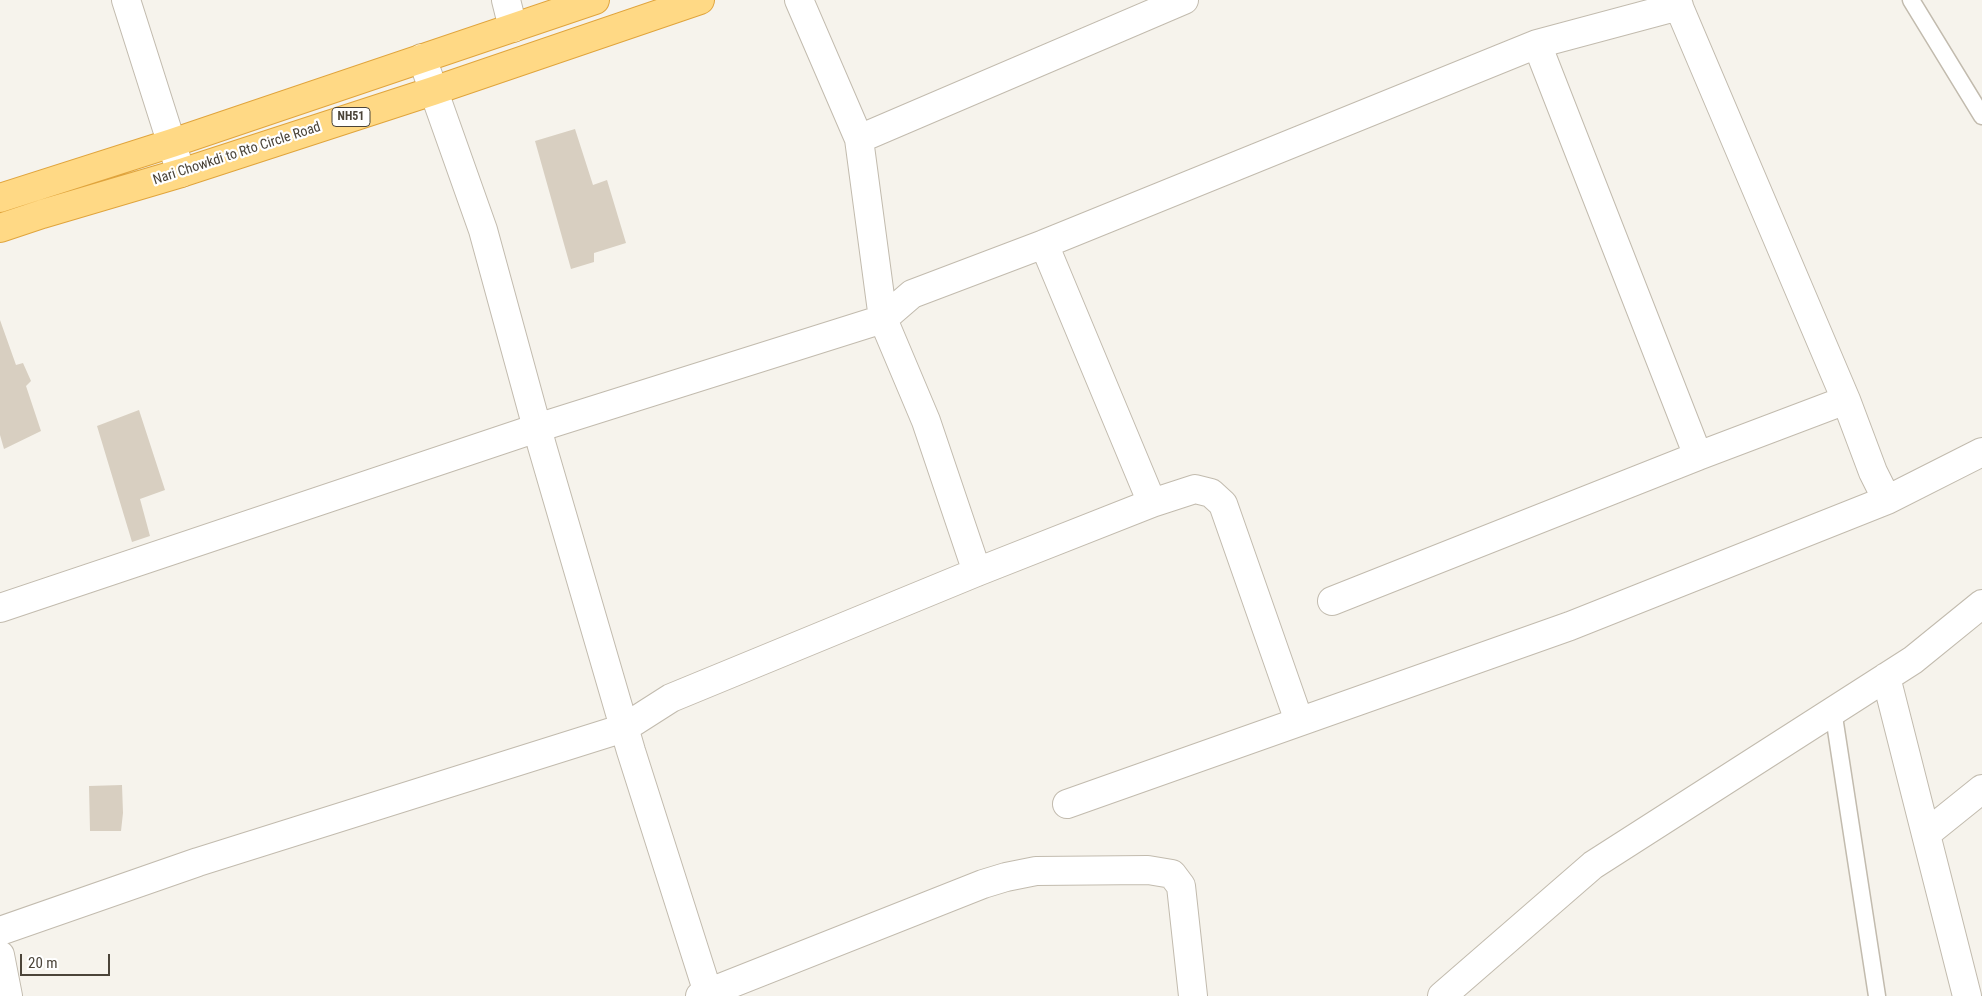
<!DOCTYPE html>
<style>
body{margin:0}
#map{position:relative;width:1982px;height:996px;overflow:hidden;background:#f6f3ec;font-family:"Roboto Condensed",sans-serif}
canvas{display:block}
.scale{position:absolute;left:20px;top:954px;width:90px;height:22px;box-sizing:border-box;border:2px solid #4b4439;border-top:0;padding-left:6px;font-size:15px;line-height:18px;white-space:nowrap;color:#4b4439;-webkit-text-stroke:4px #fff;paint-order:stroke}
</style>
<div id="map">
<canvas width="1982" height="996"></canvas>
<div class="scale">20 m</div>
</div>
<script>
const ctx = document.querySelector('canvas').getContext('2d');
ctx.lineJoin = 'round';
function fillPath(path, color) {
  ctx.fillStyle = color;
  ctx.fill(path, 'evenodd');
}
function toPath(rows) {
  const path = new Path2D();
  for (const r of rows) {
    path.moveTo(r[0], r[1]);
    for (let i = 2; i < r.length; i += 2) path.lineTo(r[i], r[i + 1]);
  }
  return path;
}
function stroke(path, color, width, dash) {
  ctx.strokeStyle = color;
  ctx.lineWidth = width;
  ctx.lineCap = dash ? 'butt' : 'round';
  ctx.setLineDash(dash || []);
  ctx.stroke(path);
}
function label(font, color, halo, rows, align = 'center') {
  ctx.font = font + ' "Roboto Condensed",sans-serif';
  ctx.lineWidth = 4.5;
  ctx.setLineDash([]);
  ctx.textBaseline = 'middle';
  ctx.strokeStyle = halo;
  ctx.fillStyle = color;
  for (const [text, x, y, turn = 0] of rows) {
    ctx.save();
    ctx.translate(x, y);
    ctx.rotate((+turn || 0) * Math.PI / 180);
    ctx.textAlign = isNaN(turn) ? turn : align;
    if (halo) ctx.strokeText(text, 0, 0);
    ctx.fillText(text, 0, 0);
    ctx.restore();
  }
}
const building = toPath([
 [575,129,593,185,607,180,626,243,594,253,594,262,571,269,535,141],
 [0,320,16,365,23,363,31,381,26,386,41,431,4,449,0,435],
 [139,410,165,490,140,499,150,536,132,542,97,426],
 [122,785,123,813,121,831,90,831,89,786]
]);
const service = toPath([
 [1911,0,1982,116],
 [1833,710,1877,996]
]);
const minor = toPath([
 [126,0,181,173],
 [506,0,513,28],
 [799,0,859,139,883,319,912,294,1044,244,1537,44],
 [1676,0,1846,400,1873,472,1887,500],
 [1679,6,1537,44,1698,456,1846,400],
 [422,58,483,230,542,446,631,751,709,996],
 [859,139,1184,0],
 [1044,244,1152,503],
 [1332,601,1698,456],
 [0,608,537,428,883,319,926,421,977,572],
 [1886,677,1967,996],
 [1067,804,1570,626,1887,500,1982,452],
 [1926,834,1982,789],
 [0,931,198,862,624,728,671,698,977,572,1152,503,1195,489,1211,493,1223,504,1299,721],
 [0,955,8,996],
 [700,996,983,884,1006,877,1036,871,1148,870,1172,874,1181,886,1193,996],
 [1442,996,1593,865,1913,660,1982,604]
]);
const trunk = toPath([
 [0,198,172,143,595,0],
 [0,228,42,214,181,173,433,91,700,0]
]);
const shields = [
 [351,117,38]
];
const shieldNames = [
 ["NH51",351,117]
];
const streetNames = [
 ["Nari Chowkdi to Rto Circle Road",237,154,-18]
];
fillPath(building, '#d8cfc1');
stroke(service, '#c2bbae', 19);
stroke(minor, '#c2bbae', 30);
stroke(trunk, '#e0a43c', 30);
stroke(service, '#fff', 16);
stroke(minor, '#fff', 28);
stroke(trunk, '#ffd985', 28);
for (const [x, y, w] of shields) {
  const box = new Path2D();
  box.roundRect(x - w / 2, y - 9.5, w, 19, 4);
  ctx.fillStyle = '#fff';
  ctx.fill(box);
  stroke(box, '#4b4439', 1);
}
label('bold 12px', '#4b4439', null, shieldNames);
label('14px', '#4b4439', '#fff', streetNames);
</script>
